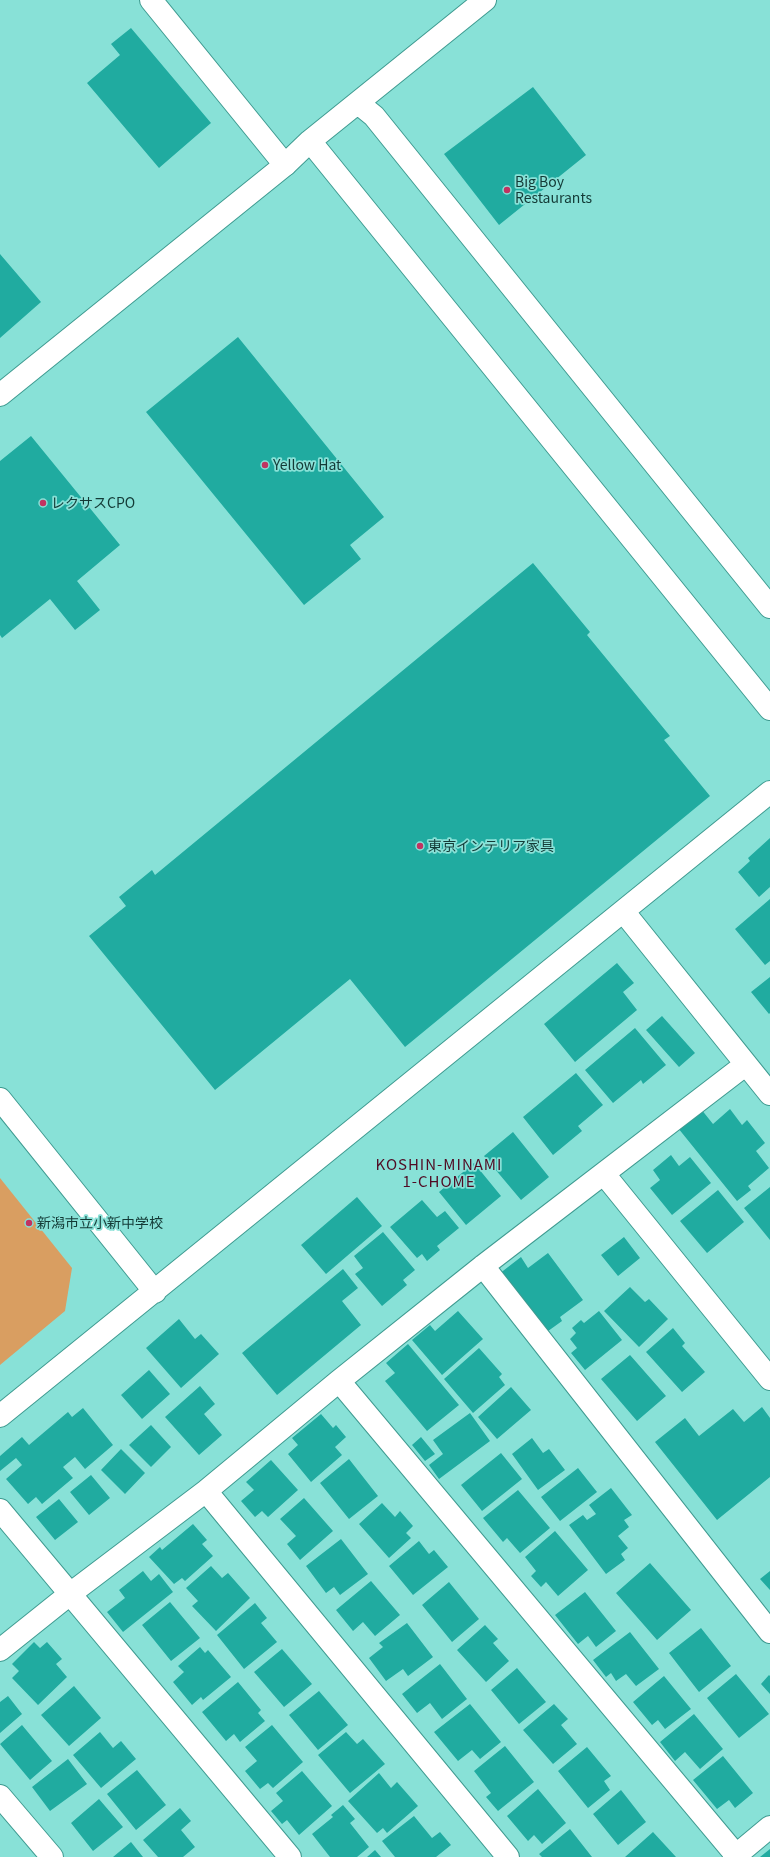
<!DOCTYPE html>
<meta charset="utf-8">
<style>
body{margin:0}
canvas{display:block;background:#88e1d7}
</style>
<canvas width="770" height="1857"></canvas>
<script>
const ctx = document.querySelector('canvas').getContext('2d');
ctx.lineJoin = 'round';
function fillPath(path, color) {
  ctx.fillStyle = color;
  ctx.fill(path, 'evenodd');
}
function toPath(rows) {
  const path = new Path2D();
  for (const r of rows) {
    path.moveTo(r[0], r[1]);
    for (let i = 2; i < r.length; i += 2) path.lineTo(r[i], r[i + 1]);
  }
  return path;
}
function stroke(path, color, width, dash) {
  ctx.strokeStyle = color;
  ctx.lineWidth = width;
  ctx.lineCap = dash ? 'butt' : 'round';
  ctx.setLineDash(dash || []);
  ctx.stroke(path);
}
function label(font, color, halo, rows, align = 'center') {
  ctx.font = font + ' Georgia,"Noto Sans JP",serif';
  ctx.lineWidth = 3.5;
  ctx.setLineDash([]);
  ctx.textBaseline = 'middle';
  ctx.strokeStyle = halo;
  ctx.fillStyle = color;
  for (const [text, x, y, turn = 0] of rows) {
    ctx.save();
    ctx.translate(x, y);
    ctx.rotate((+turn || 0) * Math.PI / 180);
    ctx.textAlign = isNaN(turn) ? turn : align;
    if (halo) ctx.strokeText(text, 0, 0);
    ctx.fillText(text, 0, 0);
    ctx.restore();
  }
}
const green = toPath([
 [0,1178,72,1268,65,1311,0,1365]
]);
const building = toPath([
 [131,28,211,123,159,168,87,83,120,55,111,44],
 [533,87,586,155,499,225,444,154],
 [0,254,41,302,0,338],
 [238,337,384,517,350,545,361,559,304,605,146,412],
 [31,436,120,545,77,581,100,610,75,630,50,599,2,638,0,635,0,461],
 [533,563,590,632,587,635,670,736,664,740,710,796,405,1047,350,979,215,1090,89,936,126,906,119,897,152,870,155,875],
 [770,838,770,887,759,897,738,872,750,861,748,858],
 [770,899,770,961,765,965,735,929],
 [617,963,634,983,623,992,637,1010,575,1062,544,1024],
 [770,977,770,1013,769,1014,751,992],
 [662,1016,695,1053,679,1067,646,1030],
 [635,1028,666,1065,643,1084,641,1080,613,1103,585,1070],
 [576,1073,603,1105,578,1126,582,1131,553,1155,523,1117],
 [701,1109,713,1124,730,1109,742,1125,747,1120,765,1143,756,1151,769,1168,748,1186,751,1190,737,1201,678,1128],
 [513,1132,549,1177,521,1200,484,1156],
 [671,1155,679,1166,690,1157,711,1183,672,1215,650,1188,660,1180,653,1170],
 [474,1163,501,1196,466,1225,439,1192],
 [770,1187,770,1240,744,1208],
 [718,1190,744,1222,707,1253,680,1221],
 [357,1197,382,1226,326,1274,301,1245],
 [422,1200,437,1217,445,1211,459,1228,437,1246,440,1250,427,1261,422,1254,417,1258,390,1227],
 [383,1232,415,1270,403,1280,407,1285,382,1306,355,1274,363,1268,354,1256],
 [624,1237,640,1258,618,1276,601,1255],
 [548,1253,583,1300,560,1317,562,1321,544,1334,499,1274,521,1257,528,1268],
 [343,1269,358,1288,342,1301,361,1325,277,1395,242,1353],
 [630,1287,645,1302,649,1299,668,1319,639,1347,604,1311],
 [458,1311,483,1339,442,1375,412,1340,430,1325,435,1331],
 [599,1311,622,1340,585,1370,571,1353,577,1348,570,1339,576,1333,572,1328,581,1320,584,1323],
 [179,1319,195,1339,201,1334,219,1354,181,1388,146,1348],
 [673,1328,685,1343,682,1346,705,1372,682,1392,646,1352],
 [408,1344,459,1405,427,1431,385,1381,395,1373,386,1363],
 [479,1348,502,1374,499,1377,505,1385,473,1413,444,1379],
 [630,1355,666,1396,637,1421,601,1379],
 [149,1370,170,1394,142,1419,121,1395],
 [200,1386,215,1404,204,1414,222,1435,199,1455,165,1417],
 [511,1387,531,1410,497,1439,478,1417],
 [762,1407,770,1418,770,1477,717,1520,655,1442,685,1418,699,1436,733,1409,744,1422],
 [83,1408,113,1445,85,1469,75,1457,63,1467,73,1478,42,1504,36,1497,28,1504,6,1479,22,1465,16,1458,0,1471,0,1456,22,1437,29,1445,68,1412,72,1417],
 [470,1413,490,1441,439,1479,429,1465,443,1454,433,1440],
 [321,1414,333,1428,336,1425,346,1437,335,1447,342,1455,311,1482,288,1454,298,1445,292,1438],
 [151,1425,171,1447,151,1467,129,1445],
 [421,1437,435,1454,425,1461,412,1445],
 [532,1438,543,1453,549,1449,565,1470,538,1490,512,1454],
 [121,1449,145,1473,125,1494,101,1470],
 [501,1453,522,1479,482,1511,461,1485],
 [349,1459,378,1496,349,1519,320,1483],
 [271,1460,298,1490,268,1517,262,1511,255,1517,241,1501,254,1490,246,1482],
 [578,1468,597,1492,560,1521,541,1497],
 [91,1475,110,1498,89,1515,70,1492],
 [611,1488,632,1515,624,1520,629,1527,618,1536,628,1548,621,1554,625,1560,606,1574,569,1525,583,1515,587,1520,596,1514,589,1505],
 [518,1490,550,1528,520,1553,507,1538,503,1542,483,1518],
 [304,1498,333,1531,300,1560,287,1544,296,1536,280,1519],
 [59,1499,78,1522,55,1540,36,1517],
 [382,1503,395,1517,400,1511,413,1526,406,1533,411,1538,389,1558,359,1524],
 [193,1524,207,1540,202,1544,213,1556,185,1581,182,1578,174,1584,149,1557,160,1547,162,1550],
 [555,1531,588,1570,558,1596,546,1582,541,1587,531,1576,536,1571,525,1557],
 [341,1539,368,1574,340,1595,334,1587,326,1593,306,1566],
 [419,1541,429,1554,434,1550,448,1567,413,1595,389,1566],
 [650,1563,691,1610,657,1640,616,1593],
 [211,1566,222,1578,228,1573,250,1598,216,1631,192,1606,198,1601,186,1588],
 [143,1571,151,1581,159,1574,173,1592,123,1632,107,1612,125,1598,119,1590],
 [770,1571,770,1590,760,1579],
 [371,1581,400,1615,375,1636,363,1622,353,1631,336,1610],
 [449,1582,479,1619,452,1642,422,1605],
 [585,1592,616,1631,596,1647,588,1636,578,1644,555,1615],
 [170,1602,200,1638,171,1661,142,1625],
 [255,1603,267,1618,261,1623,277,1642,244,1669,217,1635],
 [407,1623,433,1657,408,1676,403,1669,386,1681,369,1658,383,1647,379,1643],
 [485,1625,498,1639,493,1643,509,1661,486,1682,457,1650],
 [701,1628,731,1666,699,1692,669,1653],
 [630,1632,659,1669,636,1686,626,1674,616,1681,611,1673,606,1677,593,1660],
 [34,1642,40,1648,47,1642,62,1659,56,1664,67,1677,38,1705,12,1678,19,1671,12,1664],
 [200,1647,205,1653,208,1650,231,1677,203,1700,201,1697,192,1705,173,1682,184,1672,178,1666],
 [282,1649,312,1684,284,1707,254,1672],
 [440,1664,467,1699,442,1719,430,1703,417,1713,402,1694],
 [517,1668,546,1702,519,1724,491,1690],
 [736,1674,769,1714,739,1738,707,1698],
 [769,1675,770,1676,770,1694,761,1684],
 [664,1676,691,1709,665,1729,658,1720,652,1725,633,1702],
 [238,1682,261,1710,258,1713,265,1721,240,1742,234,1734,226,1741,202,1712],
 [74,1686,101,1718,69,1746,41,1715],
 [319,1691,348,1725,318,1750,289,1715],
 [8,1696,22,1714,0,1733,0,1702],
 [470,1704,501,1742,480,1759,472,1750,458,1761,434,1732],
 [554,1704,568,1719,561,1725,577,1744,553,1764,523,1730],
 [694,1714,723,1749,700,1769,685,1752,675,1761,660,1742],
 [22,1725,52,1761,30,1780,0,1744],
 [272,1725,303,1762,273,1788,268,1783,260,1789,245,1771,257,1761,245,1747],
 [100,1732,113,1748,121,1741,136,1759,101,1788,73,1755],
 [346,1732,357,1744,363,1739,385,1764,350,1793,318,1755],
 [505,1746,534,1782,498,1811,486,1797,491,1793,474,1771],
 [587,1747,611,1776,604,1781,610,1790,588,1808,558,1771],
 [723,1756,753,1793,735,1808,729,1800,717,1809,693,1780],
 [68,1759,87,1784,50,1811,32,1787],
 [137,1770,166,1805,136,1830,107,1794],
 [302,1771,332,1806,299,1835,287,1820,282,1824,271,1811,283,1801,276,1793],
 [379,1773,391,1788,397,1782,418,1806,387,1833,383,1828,377,1833,348,1801],
 [538,1789,566,1823,542,1844,534,1835,528,1841,507,1816],
 [621,1790,646,1822,618,1845,593,1814],
 [99,1799,123,1827,93,1851,71,1823],
 [343,1805,355,1819,350,1823,369,1847,357,1857,330,1857,312,1834,333,1817,331,1815],
 [180,1808,191,1821,181,1830,195,1847,183,1857,158,1857,143,1840],
 [414,1816,432,1838,440,1832,451,1845,436,1857,395,1857,382,1841],
 [570,1829,592,1857,542,1857,539,1854],
 [653,1832,676,1857,625,1857],
 [131,1842,143,1857,113,1857],
 [770,1849,770,1857,760,1857],
 [375,1850,381,1857,367,1857]
]);
const street = toPath([
 [151,0,285,165],
 [623,911,770,1094],
 [0,1099,155,1292],
 [604,1174,770,1379],
 [483,1266,770,1632],
 [339,1381,736,1855],
 [0,1416,770,792],
 [206,1491,508,1857],
 [0,1510,290,1857],
 [0,1650,70,1594,206,1491,339,1381,483,1266,745,1065],
 [0,1796,52,1857],
 [734,1857,770,1827]
]);
const secondary = toPath([
 [358,103,374,116,770,607],
 [310,141,770,709],
 [0,395,285,165,310,141,485,0]
]);
const markers = [
 [507,190,4,"#c13361"],
 [265,465,4,"#c13361"],
 [43,503,4,"#c13361"],
 [420,846,4,"#c13361"],
 [29,1223,4,"#c13361"]
];
const poiNames = [
 ["Big Boy",515,182],
 ["Restaurants",515,198],
 ["Yellow Hat",273,465],
 ["レクサスCPO",51,503],
 ["東京インテリア家具",428,846],
 ["新潟市立小新中学校",37,1223]
];
const neighbourhoodNames = [
 ["KOSHIN-MINAMI",439,1164],
 ["1-CHOME",439,1181]
];
fillPath(green, '#d99e61');
fillPath(building, '#20aba0');
stroke(street, '#3f9b91', 24);
stroke(secondary, '#3f9b91', 24);
stroke(street, '#fff', 22);
stroke(secondary, '#fff', 22);
for (const [x, y, r, color] of markers) {
  const dot = new Path2D();
  dot.arc(x, y, r, 0, 2 * Math.PI);
  ctx.fillStyle = color;
  ctx.fill(dot);
  stroke(dot, '#88e1d7', 1.5);
}
label('14px', '#133a36', '#88e1d7', poiNames, 'left');
ctx.letterSpacing = '1px';
label('15px', '#500b23', '#88e1d7', neighbourhoodNames);
ctx.letterSpacing = '0px';
</script>
